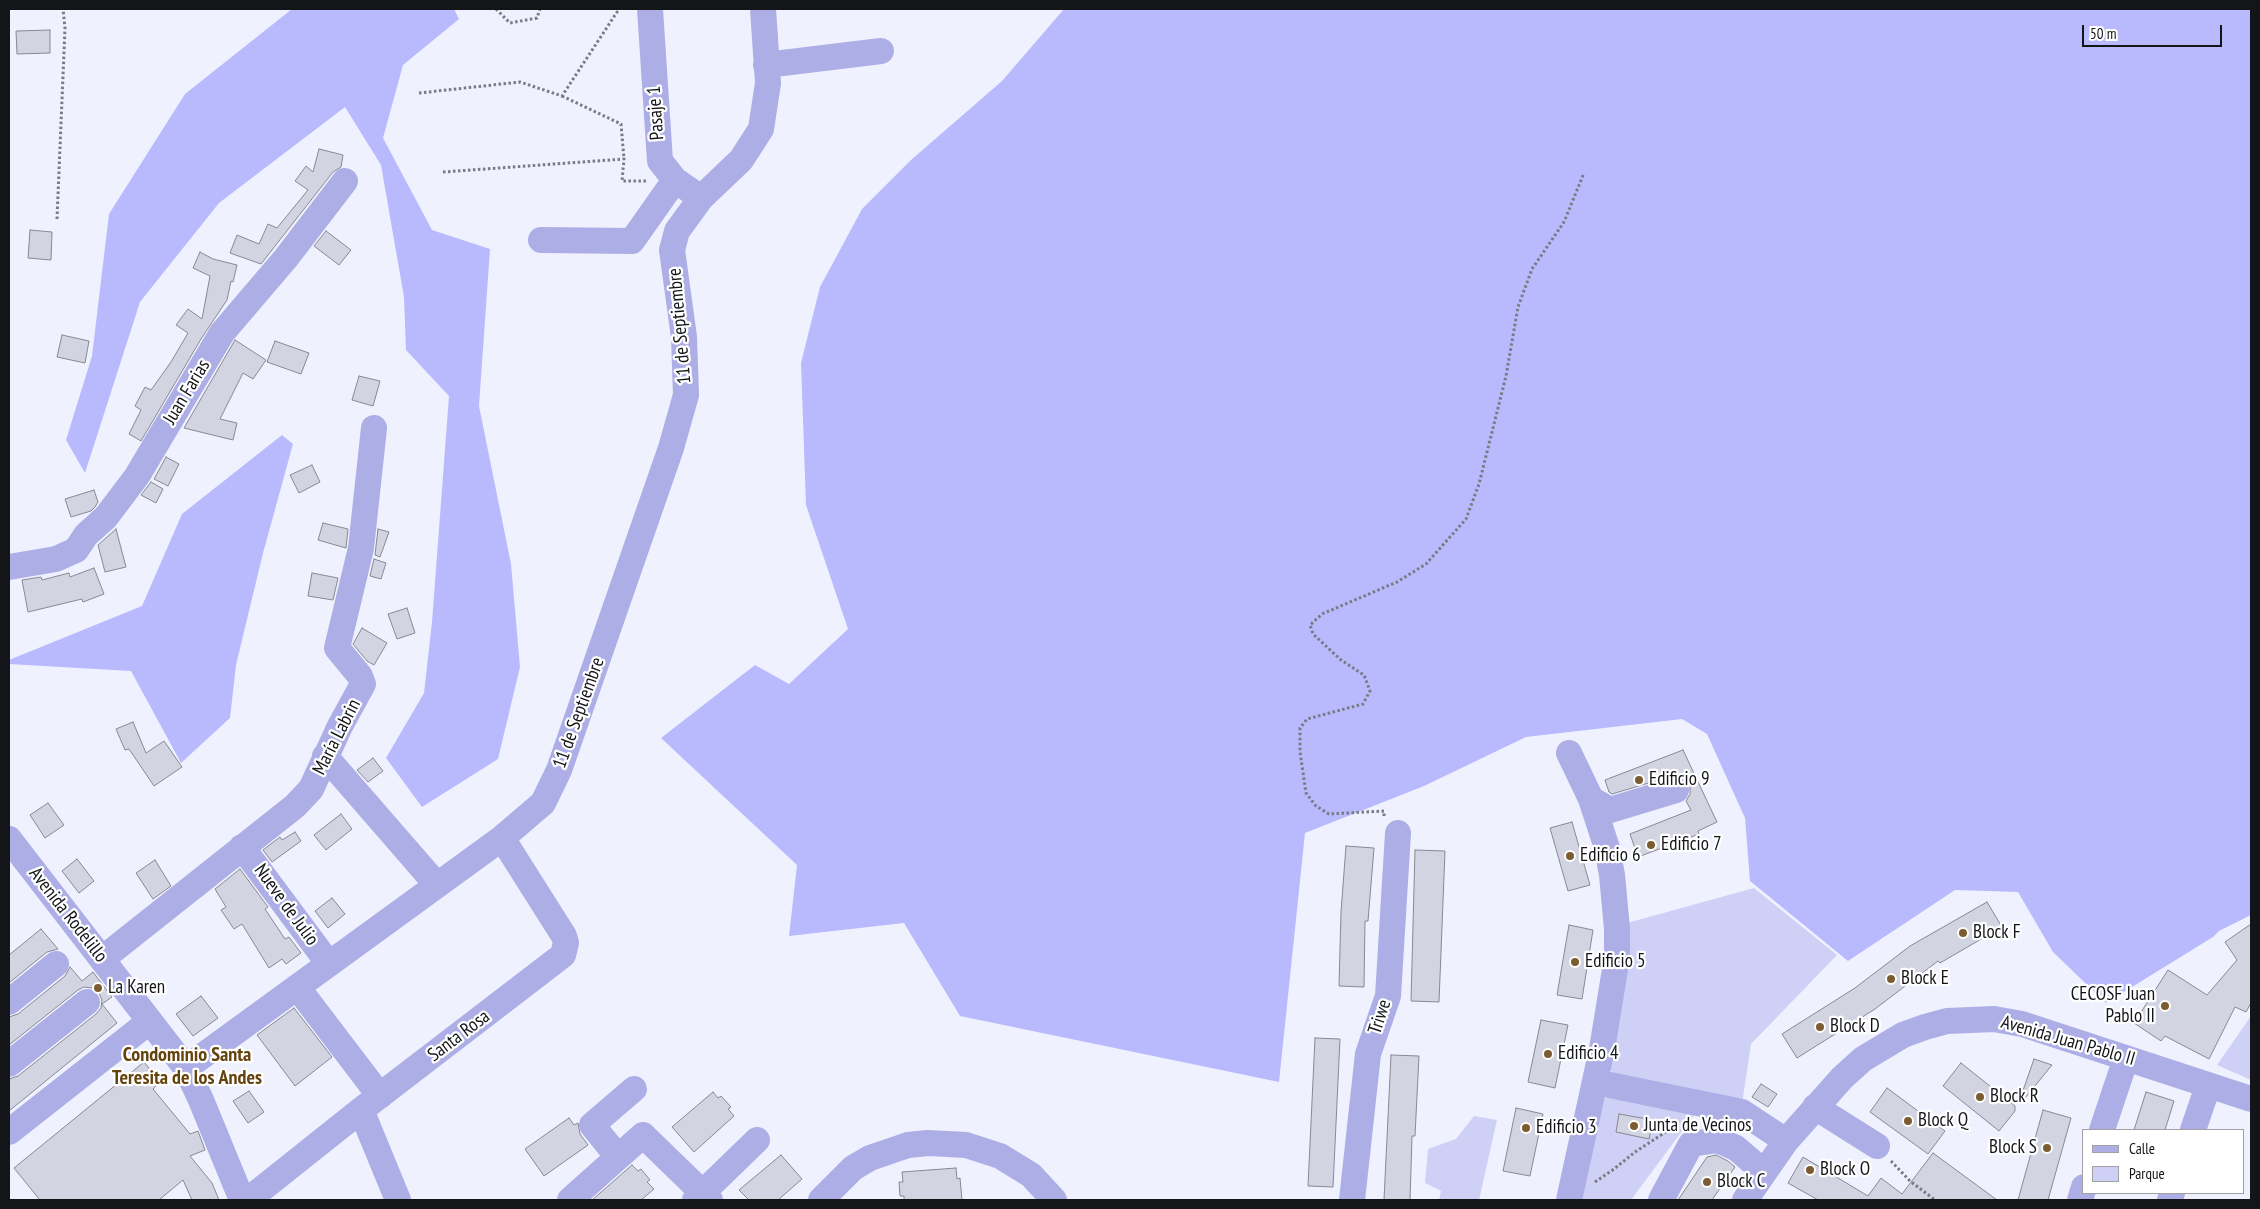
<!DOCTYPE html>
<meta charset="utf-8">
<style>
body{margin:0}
#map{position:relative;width:2260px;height:1209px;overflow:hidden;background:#f0f1fe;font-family:"PT Sans Narrow",sans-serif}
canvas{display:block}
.frame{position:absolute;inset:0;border:10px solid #141519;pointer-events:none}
.legend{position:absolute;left:2082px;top:1129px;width:162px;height:65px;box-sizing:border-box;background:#fff;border:1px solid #a1a1a3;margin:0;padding:6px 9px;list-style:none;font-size:15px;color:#141519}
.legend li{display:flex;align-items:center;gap:10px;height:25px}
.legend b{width:25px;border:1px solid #a1a1a3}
.scale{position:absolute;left:2082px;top:25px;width:140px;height:22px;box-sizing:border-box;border:2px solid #141519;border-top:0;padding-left:6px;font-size:15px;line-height:18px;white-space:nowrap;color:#141519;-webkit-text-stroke:4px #fff;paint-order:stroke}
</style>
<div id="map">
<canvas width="2260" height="1209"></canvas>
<div class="frame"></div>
<ul class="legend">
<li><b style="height:6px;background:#adaee6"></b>Calle</li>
<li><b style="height:14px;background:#cfd0f5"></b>Parque</li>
</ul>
<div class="scale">50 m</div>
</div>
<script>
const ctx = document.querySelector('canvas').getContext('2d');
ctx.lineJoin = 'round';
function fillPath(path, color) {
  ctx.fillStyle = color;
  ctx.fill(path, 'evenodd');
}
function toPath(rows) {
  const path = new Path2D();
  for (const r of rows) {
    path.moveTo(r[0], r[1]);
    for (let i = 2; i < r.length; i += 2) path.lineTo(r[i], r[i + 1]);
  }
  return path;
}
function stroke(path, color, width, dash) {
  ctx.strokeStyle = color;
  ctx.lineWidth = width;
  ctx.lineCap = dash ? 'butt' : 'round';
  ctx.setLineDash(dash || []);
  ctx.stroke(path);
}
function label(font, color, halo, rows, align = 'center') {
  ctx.font = font + ' "PT Sans Narrow",sans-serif';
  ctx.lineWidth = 4.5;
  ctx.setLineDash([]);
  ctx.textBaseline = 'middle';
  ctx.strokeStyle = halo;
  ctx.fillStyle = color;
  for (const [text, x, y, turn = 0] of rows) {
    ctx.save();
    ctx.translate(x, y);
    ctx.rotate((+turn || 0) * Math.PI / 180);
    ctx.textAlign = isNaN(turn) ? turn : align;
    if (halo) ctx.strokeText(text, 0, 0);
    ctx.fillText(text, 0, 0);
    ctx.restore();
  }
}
const green = toPath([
 [1754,888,1837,955,1751,1044,1742,1104,1615,1077,1609,1068,1627,923],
 [2251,1016,2251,1080,2217,1065],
 [1612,1094,1697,1111,1631,1200,1577,1200,1598,1103],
 [1474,1116,1497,1120,1479,1200,1439,1200,1441,1191,1425,1183,1428,1149,1456,1139]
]);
const forest = toPath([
 [292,9,454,9,459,19,403,65,383,138,432,230,490,249,479,406,511,564,520,667,498,759,422,807,386,758,424,693,432,622,449,396,406,350,404,297,381,165,345,107,219,203,140,302,85,473,66,440,92,356,109,214,185,94],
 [1064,9,2251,9,2251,915,2219,931,2213,937,2106,1003,2053,952,2018,892,1955,890,1848,961,1750,881,1745,818,1707,734,1682,719,1526,737,1424,786,1305,833,1279,1082,960,1016,904,923,789,936,797,865,661,738,755,665,789,684,848,629,806,505,801,363,820,287,862,209,911,160,1002,81],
 [282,435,293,444,263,553,236,665,230,718,181,763,131,671,9,664,9,660,142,606,182,514]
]);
const building = toPath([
 [50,30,50,53,17,54,16,31,50,30],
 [319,149,343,155,341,167,333,172,261,264,230,253,237,235,259,244,268,224,277,228,308,190,295,181,306,166,313,172,319,149],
 [30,230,52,232,51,260,28,258,30,230],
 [326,231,351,250,339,265,314,246,326,231],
 [200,252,213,259,237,265,233,282,231,281,227,300,201,339,141,441,129,434,141,410,135,406,145,387,151,390,171,362,188,333,176,325,188,309,202,319,210,276,193,268,200,252],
 [62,335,89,341,85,363,57,357,62,335],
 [235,340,266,360,253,379,243,373,220,419,237,423,233,440,184,428,235,340],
 [275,341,309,353,301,374,267,362,275,341],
 [359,376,380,381,373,406,352,400,359,376],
 [166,457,179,464,168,486,154,479,166,457],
 [312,465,320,482,299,493,290,475,312,465],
 [151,482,163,489,156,503,141,495,151,482],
 [94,490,98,502,95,507,91,511,71,517,65,499,94,490],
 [323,523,348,529,346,548,318,540,323,523],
 [116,529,126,567,105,572,98,545,116,529],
 [378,529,389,532,380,557,375,555,378,529],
 [374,559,386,563,381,579,370,576,374,559],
 [94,568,104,594,83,602,82,599,28,612,22,580,41,577,42,580,69,573,70,577,94,568],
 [312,573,338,578,333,600,308,596,312,573],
 [407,608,415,633,397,639,388,614,407,608],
 [362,628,387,643,374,665,367,661,353,644,362,628],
 [133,722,146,753,164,741,182,767,154,786,129,749,125,750,116,729,133,722],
 [1683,750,1717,822,1698,831,1699,834,1638,857,1630,834,1691,810,1686,801,1690,794,1690,785,1686,779,1680,776,1672,776,1612,794,1609,792,1605,780,1683,750],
 [373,758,383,771,368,782,357,770,373,758],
 [48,803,64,825,45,838,30,815,48,803],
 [341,814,352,829,326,850,314,835,341,814],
 [1572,822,1590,885,1568,891,1550,828,1572,822],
 [295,832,301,841,272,862,263,850,280,837,282,840,295,832],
 [1346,846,1374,848,1368,921,1365,921,1364,987,1339,986,1341,912,1346,846],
 [1415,850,1445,851,1439,1002,1411,1001,1415,850],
 [77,859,94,881,79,893,62,871,77,859],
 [155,860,171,886,153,899,136,873,155,860],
 [240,869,268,907,265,909,285,939,289,937,301,953,286,964,282,959,269,968,242,924,234,929,221,910,226,907,215,889,240,869],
 [332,898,345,914,328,928,315,911,332,898],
 [1987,902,2002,927,1940,963,1938,961,1875,1009,1797,1058,1782,1034,1855,988,1910,946,1987,902],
 [2251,924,2251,1003,2246,1012,2235,1007,2209,1059,2165,1036,2161,1041,2134,1023,2168,970,2207,995,2237,960,2225,942,2251,924],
 [1569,925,1593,930,1582,999,1557,995,1569,925],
 [41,929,58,949,47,952,9,983,9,955,41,929],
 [70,967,82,981,93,972,112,997,102,1004,117,1023,9,1111,9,1079,18,1076,96,1014,101,1008,102,1000,99,993,92,988,84,987,78,990,9,1045,9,1017,18,1014,65,976,70,967],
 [201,996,218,1018,193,1036,176,1014,201,996],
 [294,1008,332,1057,295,1086,257,1035,294,1008],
 [1541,1020,1568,1025,1555,1088,1528,1082,1541,1020],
 [1315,1038,1340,1039,1333,1187,1308,1186,1315,1038],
 [1391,1055,1419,1056,1415,1136,1412,1136,1410,1200,1384,1200,1391,1055],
 [2034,1059,2052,1065,2021,1103,2019,1102,2034,1059],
 [144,1062,160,1082,153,1089,190,1134,198,1131,205,1150,190,1156,212,1183,219,1200,192,1200,183,1180,159,1200,40,1200,14,1168,144,1062],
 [1961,1063,2015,1106,2015,1111,1999,1131,1943,1086,1961,1063],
 [1761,1084,1777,1094,1768,1107,1752,1097,1761,1084],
 [1887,1088,1945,1131,1928,1154,1870,1112,1887,1088],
 [249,1091,264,1112,248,1123,233,1101,249,1091],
 [713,1092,718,1098,721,1096,731,1107,728,1109,734,1116,694,1152,672,1127,713,1092],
 [2146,1092,2174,1101,2165,1130,2134,1130,2146,1092],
 [1516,1108,1543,1114,1530,1176,1503,1171,1516,1108],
 [2043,1110,2071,1118,2048,1200,2018,1200,2043,1110],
 [1619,1114,1653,1120,1649,1139,1616,1132,1619,1114],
 [569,1118,574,1125,578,1123,580,1134,588,1145,544,1176,525,1149,569,1118],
 [1933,1153,1997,1200,1818,1200,1788,1183,1803,1157,1868,1196,1881,1178,1902,1194,1933,1153],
 [781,1155,802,1179,778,1200,749,1200,739,1190,781,1155],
 [1716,1155,1728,1161,1735,1167,1712,1200,1678,1200,1707,1157,1716,1155],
 [632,1165,638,1171,641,1169,650,1180,647,1182,654,1189,641,1200,592,1200,632,1165],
 [956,1168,957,1179,960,1178,962,1200,904,1200,904,1196,900,1196,899,1182,903,1182,902,1172,956,1168]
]);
const path = toPath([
 [496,9,510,23,537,18,540,9],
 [419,93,520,82,562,96,619,9],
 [562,96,621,124,624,159],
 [443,172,624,159,622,181,648,181],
 [57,219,65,28,63,9],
 [1384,816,1384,811,1329,814,1316,806,1306,793,1300,752,1300,728,1307,719,1363,704,1370,691,1364,675,1341,660,1313,634,1310,625,1322,614,1397,582,1426,564,1466,519,1479,484,1506,376,1518,307,1532,269,1564,222,1584,173],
 [1891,1161,1910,1181,1935,1200],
 [1595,1182,1614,1169,1635,1152,1678,1124]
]);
const minor = toPath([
 [650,9,660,161,675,180,701,198],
 [766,65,881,51],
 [541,240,632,241,675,180],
 [9,567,56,559,76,550,86,535,106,517,137,476,222,333,286,258,345,181],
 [1569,753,1591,799,1607,848,1612,875,1617,929,1617,957,1602,1049,1569,1200],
 [325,756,437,885],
 [1591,799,1610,810,1676,790],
 [9,839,186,1068,201,1100,242,1200],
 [242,847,329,964],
 [102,959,295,806,311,789,340,726,363,684,360,676,337,648,361,548,374,428],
 [297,987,380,1096],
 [9,1002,56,964],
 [9,1064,87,1002],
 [186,1068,502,838,543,803,559,770,671,448,686,395,684,337,672,250,677,231,701,198,741,160,761,129,768,83,763,9],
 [1595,1082,1742,1112,1786,1141],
 [1815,1107,1877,1146],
 [361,1110,398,1200],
 [2102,1130,2126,1058],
 [2193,1130,2208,1086],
 [9,1132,150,1021],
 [618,1157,592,1125,634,1089],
 [248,1200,361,1110,563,955,566,943,564,936,502,838],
 [570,1200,643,1135,710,1200],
 [695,1200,757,1140],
 [821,1200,853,1168,870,1158,908,1145,928,1143,966,1145,1000,1156,1031,1175,1054,1200],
 [1352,1200,1368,1054,1388,996,1398,833],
 [1661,1200,1691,1144,1718,1140,1736,1148,1764,1172],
 [1745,1200,1786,1141,1842,1078,1863,1059,1903,1035,1925,1027,1947,1021,1994,1019,2022,1024,2251,1099],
 [2080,1200,2084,1187],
 [2170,1200,2172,1193]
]);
const markers = [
 [1639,780,5,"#7b5b30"],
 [1651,845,5,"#7b5b30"],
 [1570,856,5,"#7b5b30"],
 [1963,933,5,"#7b5b30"],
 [1575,962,5,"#7b5b30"],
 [1891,979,5,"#7b5b30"],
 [98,988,5,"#7b5b30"],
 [2165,1006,5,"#7b5b30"],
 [1820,1027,5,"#7b5b30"],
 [1548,1054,5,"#7b5b30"],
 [1980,1097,5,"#7b5b30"],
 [1908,1121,5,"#7b5b30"],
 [1634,1126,5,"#7b5b30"],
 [1526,1128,5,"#7b5b30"],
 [2047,1148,5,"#7b5b30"],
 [1810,1170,5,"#7b5b30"],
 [1707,1182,5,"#7b5b30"]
];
const streetNames = [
 ["Pasaje 1",656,113,-94],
 ["11 de Septiembre",680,326,-95],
 ["Juan Farias",187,392,-59],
 ["11 de Septiembre",579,713,-70],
 ["María Labrin",337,737,-63],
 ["Nueve de Julio",286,905,54],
 ["Avenida Rodelillo",68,915,52],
 ["Triwe",1380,1017,-72],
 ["Santa Rosa",459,1036,-37],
 ["Avenida Juan Pablo II",2068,1041,16]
];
const poiNames = [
 ["Edificio 9",1649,780],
 ["Edificio 7",1661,845],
 ["Edificio 6",1580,856],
 ["Block F",1973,933],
 ["Edificio 5",1585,962],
 ["Block E",1901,979],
 ["La Karen",108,988],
 ["CECOSF Juan",2155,995,"right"],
 ["Pablo II",2155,1017,"right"],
 ["Block D",1830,1027],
 ["Edificio 4",1558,1054],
 ["Block R",1990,1097],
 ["Block Q",1918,1121],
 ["Junta de Vecinos",1644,1126],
 ["Edificio 3",1536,1128],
 ["Block S",2037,1148,"right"],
 ["Block O",1820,1170],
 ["Block C",1717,1182]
];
const neighbourhoodNames = [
 ["Condominio Santa",187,1055],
 ["Teresita de los Andes",187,1078]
];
fillPath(green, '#cfd0f5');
fillPath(forest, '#b9bafe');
fillPath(building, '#d3d4e1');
stroke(building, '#888894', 1);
stroke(path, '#797a82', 3, [2.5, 2.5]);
stroke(minor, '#adaee6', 26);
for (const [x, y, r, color] of markers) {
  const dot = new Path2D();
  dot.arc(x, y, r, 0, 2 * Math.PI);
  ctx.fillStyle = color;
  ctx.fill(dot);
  stroke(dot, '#fff', 2);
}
label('19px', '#141519', '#fff', streetNames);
label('19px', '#141519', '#fff', poiNames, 'left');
label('bold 20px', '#64430d', '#fff', neighbourhoodNames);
</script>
